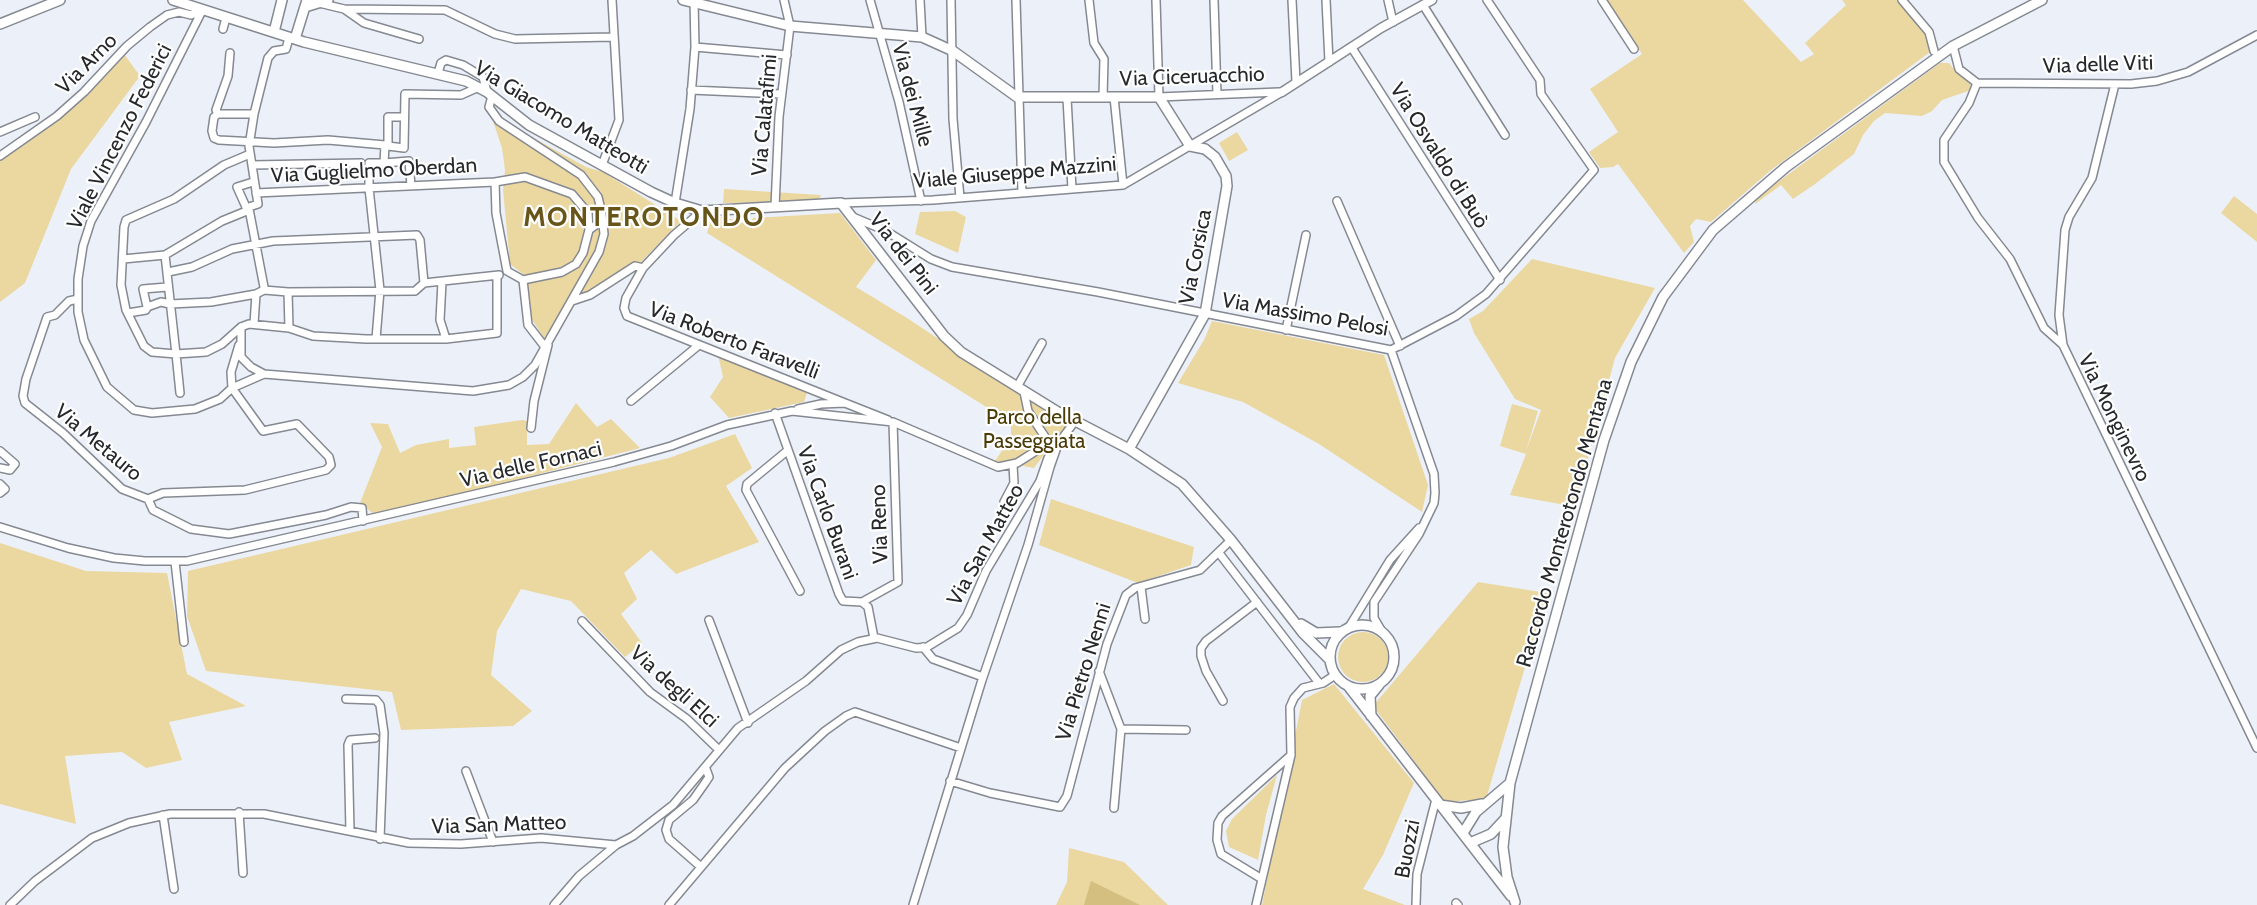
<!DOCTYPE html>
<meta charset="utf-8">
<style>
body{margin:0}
canvas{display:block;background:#ecf0f9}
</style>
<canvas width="2257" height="905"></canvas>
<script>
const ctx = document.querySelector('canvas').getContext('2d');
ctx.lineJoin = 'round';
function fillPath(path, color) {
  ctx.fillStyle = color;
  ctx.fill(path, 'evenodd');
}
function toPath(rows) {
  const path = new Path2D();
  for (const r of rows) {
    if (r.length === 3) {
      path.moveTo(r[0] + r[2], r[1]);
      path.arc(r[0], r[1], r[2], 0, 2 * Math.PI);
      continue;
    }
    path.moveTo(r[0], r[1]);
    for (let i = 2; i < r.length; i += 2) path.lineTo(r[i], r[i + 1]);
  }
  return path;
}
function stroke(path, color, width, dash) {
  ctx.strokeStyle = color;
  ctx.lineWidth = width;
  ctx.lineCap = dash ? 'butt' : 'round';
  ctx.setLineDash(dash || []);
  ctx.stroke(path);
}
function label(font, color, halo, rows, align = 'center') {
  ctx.font = font + ' Cabin,sans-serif';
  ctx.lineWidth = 4.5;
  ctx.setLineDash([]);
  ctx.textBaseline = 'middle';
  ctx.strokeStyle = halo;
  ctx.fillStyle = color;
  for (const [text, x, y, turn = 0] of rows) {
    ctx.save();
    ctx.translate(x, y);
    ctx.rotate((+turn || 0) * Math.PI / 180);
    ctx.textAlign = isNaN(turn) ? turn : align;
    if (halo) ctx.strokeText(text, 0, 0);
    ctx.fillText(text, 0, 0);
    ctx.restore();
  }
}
const green = toPath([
 [1606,0,1743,0,1801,62,1814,54,1805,43,1846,5,1842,0,1898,0,1928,35,1930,52,1771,170,1711,222,1696,219,1690,226,1694,242,1684,253,1618,164,1613,167,1600,168,1589,152,1618,132,1590,89,1642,54],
 [124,54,140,76,71,169,25,283,0,302,0,161],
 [1940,63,1949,63,1958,74,1970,82,1971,90,1942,100,1932,111,1922,116,1885,113,1874,121,1863,135,1854,154,1815,184,1793,199,1781,185,1755,204,1756,198],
 [493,121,530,136,586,167,603,172,681,221,640,263,593,293,571,301,544,338,529,315,522,283,524,275,510,264,503,190,505,170,502,148],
 [1237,132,1248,150,1229,161,1219,143],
 [724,189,821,195,818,202,723,203],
 [2234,196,2257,214,2257,242,2221,213],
 [955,211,966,217,958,253,915,234,920,212],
 [840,213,876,260,856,287,907,318,1067,424,1034,468,995,461,1011,437,1011,426,1004,418,707,233,711,221,722,216,749,225,753,218],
 [1532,259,1655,288,1615,358,1579,492,1571,506,1510,495,1526,454,1500,446,1512,404,1538,411,1526,451,1541,410,1515,399,1474,333,1469,319,1483,311],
 [1212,321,1384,355,1428,485,1422,512,1319,444,1243,402,1178,383,1204,340],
 [718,355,808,390,804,402,729,418,710,397,723,377],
 [576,403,597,427,611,419,640,448,376,516,360,503,382,447,370,423,388,424,400,453,416,445,449,439,449,448,476,445,474,427,522,420,527,421,527,445,549,444],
 [735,434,752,468,726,486,759,542,676,574,651,550,624,573,637,599,621,614,642,643,625,657,571,601,521,589,497,631,491,675,532,711,513,726,401,730,392,692,206,671,187,616,188,571,669,458],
 [1051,499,1194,547,1191,565,1138,583,1039,545],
 [0,543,86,571,167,573,187,674,246,706,169,722,182,760,146,768,122,752,65,756,76,824,0,804],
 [1478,582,1547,593,1486,799,1445,802,1373,706],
 [1363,657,25],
 [1334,684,1414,783,1383,855,1363,889,1405,905,1262,905,1302,700],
 [1277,775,1266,815,1258,860,1229,847,1226,831,1232,819],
 [1069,848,1124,862,1168,905,1056,905,1067,882]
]);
const forest = toPath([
 [1091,881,1140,905,1084,905]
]);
const minor = toPath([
 [870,0,899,102,921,201],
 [920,0,922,37],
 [951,0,953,119,960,198],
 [1016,0,1022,193],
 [1089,0,1094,43,1104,59,1103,97],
 [1156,0,1159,97,1279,92],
 [1214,0,1217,94],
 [1292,0,1296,82],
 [1326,0,1329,62],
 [1388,0,1393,22],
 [1602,0,1634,49],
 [1902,0,1929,32,1934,51],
 [319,3,344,9,445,10,495,34,515,39,612,37],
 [1423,5,1505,135],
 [344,9,364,23,419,39],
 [223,29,226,18],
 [1953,46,1959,69,1977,83,2131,84,2157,81,2188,72,2257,35],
 [695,47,787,55],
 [1352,48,1500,280],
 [438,73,441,63,446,60,463,65,483,77,487,92],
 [1977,83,1969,103,1944,140,1944,162,1978,218,2010,259,2044,328,2063,345],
 [2115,84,2092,178,2069,217,2065,230,2059,315,2063,345,2257,748],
 [691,90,781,94],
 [1114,97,1123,185],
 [1067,98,1072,189],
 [218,114,214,117,212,131,214,138,219,140,274,143,328,140,385,145,384,163,369,163,369,188,380,290,376,339],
 [218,114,216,110,228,76,230,53],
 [218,114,254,114],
 [404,117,388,117,388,146,404,148,405,94,461,95,479,87],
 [0,132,35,117],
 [0,156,57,116,84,92,127,46,150,27,167,15,179,12,191,15,202,11],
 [384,163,409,161,411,186],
 [252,165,361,163],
 [602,165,619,120,612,0],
 [256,193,495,182],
 [1337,201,1400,346],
 [675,203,690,109,695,47,694,0],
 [841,203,933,200,1123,185,1282,92],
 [249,207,258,204,249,146,254,114,268,58,274,51,286,49,289,38],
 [249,207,246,207,237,187,253,182],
 [775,207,779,117,790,26,784,0],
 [249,209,264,287,264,290,256,294,254,324],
 [702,211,674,235,643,268,626,298,624,308,627,316,845,403],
 [853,217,886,231,931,259,952,267,1098,292,1391,350,1456,316,1486,294,1594,170,1541,94,1540,80,1487,0],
 [589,230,588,213,572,194,525,177,495,182,496,213,507,271,523,280,562,272,576,264,583,253,589,230,602,220],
 [165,255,176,354,206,352,222,344,241,327],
 [123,259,165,255,222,221,249,210],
 [168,272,192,267,232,249,273,241,417,235,420,240,424,283],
 [523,280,528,325,545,347],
 [442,282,440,320,446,339],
 [424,283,499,275],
 [167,287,143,289,147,307,161,302,170,304,211,302,256,294],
 [288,292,415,291,424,283],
 [78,299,69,301,55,315,47,317,26,379,23,396,25,403,63,433,122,489,148,499,153,510,191,529,229,534,326,515,351,507,362,508,363,521],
 [572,301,590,295,635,266,643,268],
 [128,313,146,310,147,307],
 [289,328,313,336,366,339,446,339,497,333,497,276],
 [1286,330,1306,235],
 [239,345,231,372,232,388,264,374,251,367,241,357,241,327,249,324,289,328,288,292,264,290],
 [264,374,473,391,509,385,523,377,535,365,599,252,604,234,602,214,598,197,581,175,499,121,489,107,492,96],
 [1017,387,1042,343],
 [1024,392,1028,411,1051,446],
 [180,393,176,354,152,352,144,346,126,310,121,285,124,227,126,220,174,199,224,165,250,154],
 [631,401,699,345],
 [798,409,821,404,845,403,888,420],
 [775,413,839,594,843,601,862,602,868,607,874,638],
 [531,428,534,401,548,345],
 [0,451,15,464,10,470,0,468],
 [787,451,747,484,746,490,800,591],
 [0,484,5,489,0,493],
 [148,499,163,493,245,490,326,470,331,465,329,457,297,424,263,431,232,388,220,399,195,409,152,413,134,410,107,387,84,340,78,312,78,279,83,246,91,221,146,122,202,11],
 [1004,502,1014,483,1013,465],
 [0,527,68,548,114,558,145,561,187,561,614,462,671,446,727,425,792,411,893,422,998,467,1017,463,1039,449,1058,444],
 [1219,553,1319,683],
 [175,562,184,642],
 [1141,587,1145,619],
 [862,602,898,582,893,422],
 [709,620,748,723],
 [582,621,650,692,687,719,719,750],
 [1349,627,1390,560,1419,528],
 [1381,630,1374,618,1374,602,1419,534,1434,503,1435,493,1434,474,1391,350],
 [923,647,933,659,983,677],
 [1099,671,1121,729,1186,730],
 [346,699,376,700,380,705,384,733,380,839],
 [1223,701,1206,671,1201,656,1201,648,1206,641,1257,602],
 [466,771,493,842],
 [950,781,990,793,1060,807,1067,796,1107,644,1126,595,1135,588,1200,570,1231,540],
 [1114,808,1121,729],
 [239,812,243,873],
 [163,815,174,889],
 [350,831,348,745,350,740,375,738],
 [701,867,669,839,666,830,669,820,693,800,705,783,709,777,706,769],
 [1262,879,1221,854,1217,840,1218,823,1222,816,1291,755],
 [1456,903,1458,905],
 [10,905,35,881,92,838,129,823,170,814,264,814,409,843,461,844,541,838,616,845,633,836,673,805,738,728,806,681,841,650,858,642,877,638,916,648,927,647,958,628,967,615,986,571,1040,481,1048,458],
 [554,905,579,876,616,845],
 [669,905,785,768,825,731,846,716,855,712,961,748],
 [913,905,982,680,1028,545,1050,467,1058,444,1075,421],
 [1256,905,1291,755,1290,707,1294,698,1303,688,1323,683,1335,675],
 [1416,905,1417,874,1436,799]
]);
const tertiary = toPath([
 [1282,92,1381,28,1432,0]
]);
const secondary = toPath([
 [173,0,304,42,466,81,487,92,529,125,651,192,675,203,702,211,841,203,944,336,961,352,1058,412,1129,449,1182,484,1231,540,1303,633,1329,659],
 [683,0,790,26,922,37,953,51,1017,97,1159,97,1190,146,1205,149,1215,157,1226,176,1227,186,1205,314,1129,449],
 [305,7,328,0],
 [0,24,60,0],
 [274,32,282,0],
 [295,39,307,0],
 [1301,624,1316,633,1340,632],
 [1362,657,32],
 [1349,687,1511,896],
 [1371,716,1370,696,1379,685],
 [1440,805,1461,808,1482,804],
 [1463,833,1476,812,1510,783],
 [1470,843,1491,834,1505,819],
 [1515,902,1507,877,1503,847,1510,783,1604,440,1631,362,1663,297,1713,230,1786,167,1953,46,2042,0]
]);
const streetNames = [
 ["Via Arno",87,64,-45],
 ["Via delle Viti",2098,65,-2],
 ["Via Ciceruacchio",1192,77,-2],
 ["Via dei Mille",912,95,75],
 ["Via Calatafimi",765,115,-85],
 ["Via Giacomo Matteotti",561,118,31],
 ["Viale Vincenzo Federici",120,137,-63],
 ["Via Osvaldo di Buò",1439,156,58],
 ["Via Guglielmo Oberdan",374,171,-3],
 ["Viale Giuseppe Mazzini",1015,173,-5],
 ["Via dei Pini",903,254,52],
 ["Via Corsica",1196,257,-79],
 ["Via Massimo Pelosi",1305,315,10],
 ["Via Roberto Faravelli",734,341,21],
 ["Via Monginevro",2114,418,64],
 ["Via Metauro",98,443,40],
 ["Via delle Fornaci",531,465,-13],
 ["Via Carlo Burani",827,513,70],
 ["Raccordo Monterotondo Mentana",1565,523,-74],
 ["Via Reno",880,524,-92],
 ["Via San Matteo",986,545,-61],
 ["Via Pietro Nenni",1084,672,-73],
 ["Via degli Elci",674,687,42],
 ["Via San Matteo",499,825,-2],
 ["Buozzi",1408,849,-79]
];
const parkNames = [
 ["Parco della",1034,418],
 ["Passeggiata",1034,442]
];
const districtNames = [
 ["MONTEROTONDO",644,218]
];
fillPath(green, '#ebd8a0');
fillPath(forest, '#d4be80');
stroke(minor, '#858991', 10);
stroke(tertiary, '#858991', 11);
stroke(secondary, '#858991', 12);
stroke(minor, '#fff', 7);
stroke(tertiary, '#fff', 8);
stroke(secondary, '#fff', 9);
label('21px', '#26282b', '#fefefe', streetNames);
label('21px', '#4a3b07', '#fefefe', parkNames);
ctx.letterSpacing = '1.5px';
label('bold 27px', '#675418', '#fefefe', districtNames);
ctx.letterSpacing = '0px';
</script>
